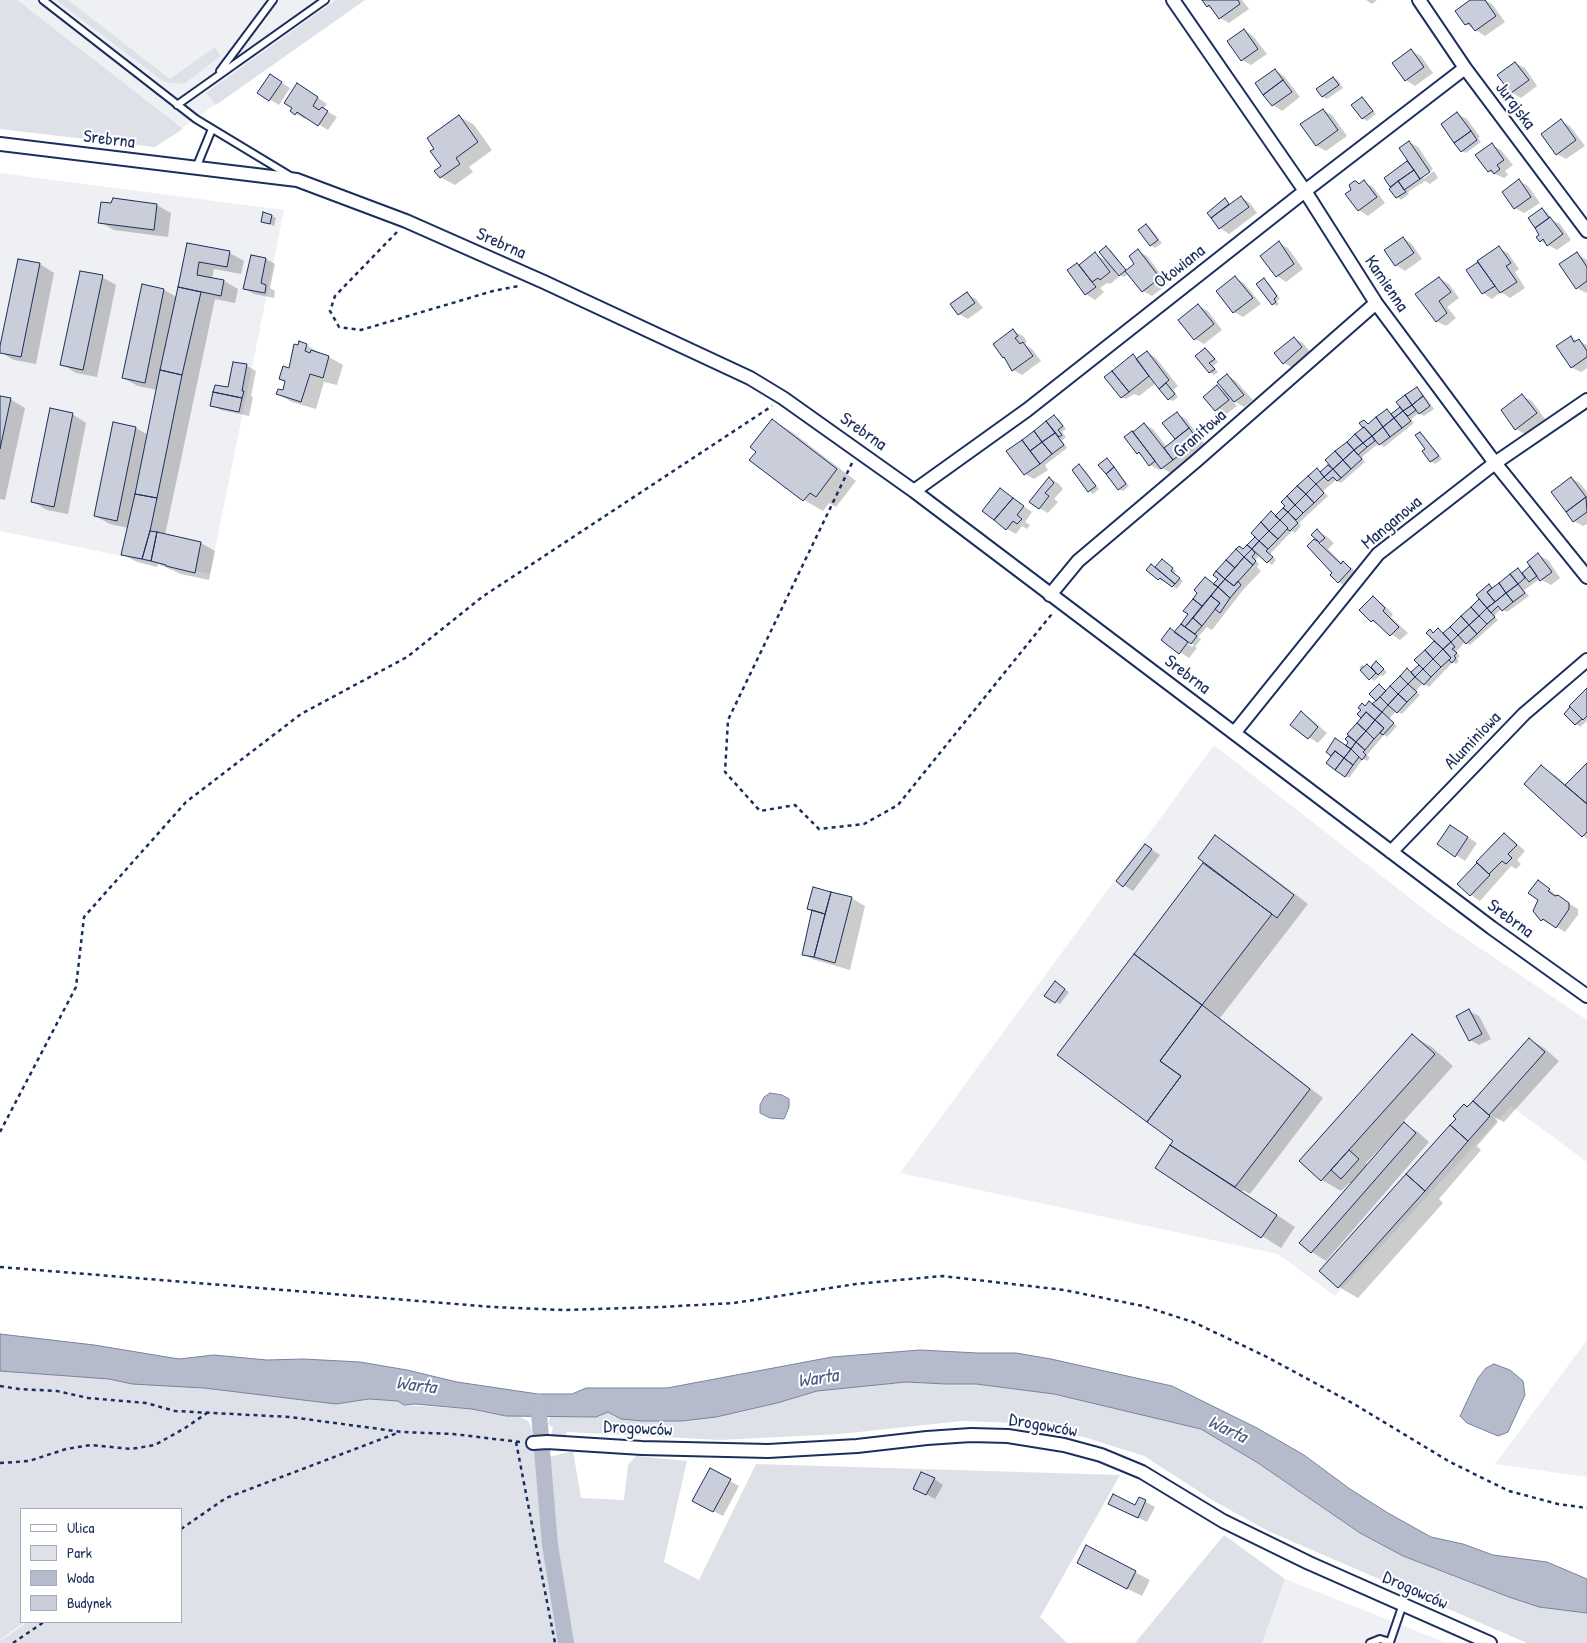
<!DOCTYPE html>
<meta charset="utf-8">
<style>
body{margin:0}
#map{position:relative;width:1587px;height:1643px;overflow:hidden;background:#fff;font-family:"Patrick Hand",sans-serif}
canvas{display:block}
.legend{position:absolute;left:20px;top:1508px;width:162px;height:115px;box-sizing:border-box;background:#fff;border:1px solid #a4acbf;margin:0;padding:6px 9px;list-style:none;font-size:15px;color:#1b2f5e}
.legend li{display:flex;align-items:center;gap:10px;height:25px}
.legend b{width:25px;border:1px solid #a4acbf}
</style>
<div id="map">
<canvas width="1587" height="1643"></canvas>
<ul class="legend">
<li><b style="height:6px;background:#fff"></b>Ulica</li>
<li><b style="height:14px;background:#dee1e7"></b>Park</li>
<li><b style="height:14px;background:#b5bbca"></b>Woda</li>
<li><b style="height:14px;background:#caceda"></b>Budynek</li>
</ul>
</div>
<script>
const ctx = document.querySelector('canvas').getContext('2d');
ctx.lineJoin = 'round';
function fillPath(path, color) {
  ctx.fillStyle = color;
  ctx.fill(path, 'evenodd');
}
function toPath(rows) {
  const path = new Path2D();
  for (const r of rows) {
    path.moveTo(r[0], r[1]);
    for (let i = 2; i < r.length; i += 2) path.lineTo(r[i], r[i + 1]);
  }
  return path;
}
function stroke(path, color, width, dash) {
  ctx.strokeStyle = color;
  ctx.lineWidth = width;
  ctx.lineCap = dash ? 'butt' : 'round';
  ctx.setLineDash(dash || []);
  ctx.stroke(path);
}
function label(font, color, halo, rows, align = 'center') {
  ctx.font = font + ' "Patrick Hand",sans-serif';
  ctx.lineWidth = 4;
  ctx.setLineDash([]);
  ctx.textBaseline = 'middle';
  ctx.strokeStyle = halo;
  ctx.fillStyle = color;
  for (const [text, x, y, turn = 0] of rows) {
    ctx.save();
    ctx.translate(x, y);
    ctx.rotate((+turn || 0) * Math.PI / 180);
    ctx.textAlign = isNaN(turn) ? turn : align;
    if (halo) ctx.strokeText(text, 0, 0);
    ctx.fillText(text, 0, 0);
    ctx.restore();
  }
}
const built = toPath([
 [0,0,365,0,155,147,0,129],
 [0,173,284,210,210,574,0,531],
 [1214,745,1438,920,1587,1020,1587,1162,1511,1106,1335,1296,1278,1254,900,1173],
 [1587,1340,1587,1477,1495,1464],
 [1285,1579,1447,1643,1262,1643]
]);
const green = toPath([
 [0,0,17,0,183,129,155,147,0,129],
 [56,0,68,0,170,79,215,47,220,56,184,84,164,82],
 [336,0,365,0,216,105,206,93],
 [0,1371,109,1379,132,1384,204,1388,336,1404,369,1399,399,1401,404,1405,472,1409,506,1416,518,1416,528,1421,531,1427,537,1460,573,1451,581,1498,624,1500,628,1465,636,1456,687,1461,664,1562,699,1580,756,1464,1120,1475,1040,1617,1067,1643,0,1643,0,1641,27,1622,181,1622,181,1509,21,1509,21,1622,25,1622,0,1640],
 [906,1382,946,1384,976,1384,1054,1394,1201,1429,1258,1463,1360,1533,1403,1556,1509,1597,1539,1607,1587,1613,1587,1643,1527,1643,1268,1531,1214,1501,1144,1456,1084,1437,1015,1423,962,1421,840,1434,720,1440,567,1432,566,1435,551,1435,553,1428,548,1424,550,1417,596,1417,608,1412,621,1419,682,1421,716,1417,777,1403,817,1391],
 [1224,1535,1285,1579,1262,1643,1135,1643]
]);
const water = toPath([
 [770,1093,782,1095,789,1099,789,1107,784,1119,770,1118,760,1113,760,1105,764,1097,770,1093],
 [0,1334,94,1345,179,1359,214,1355,267,1360,303,1359,360,1362,407,1370,457,1382,538,1394,572,1394,586,1388,667,1388,832,1357,920,1350,978,1353,1016,1353,1051,1359,1172,1386,1257,1428,1304,1455,1350,1489,1388,1513,1431,1537,1463,1544,1493,1555,1547,1562,1587,1579,1587,1613,1539,1607,1509,1597,1403,1556,1360,1533,1258,1463,1201,1429,1054,1394,976,1384,946,1384,906,1382,817,1391,777,1403,716,1417,682,1421,643,1421,621,1419,608,1412,596,1417,506,1416,472,1409,415,1404,404,1405,398,1401,369,1399,336,1404,204,1388,132,1384,109,1379,0,1371,0,1334],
 [1494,1364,1510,1370,1523,1381,1525,1395,1508,1432,1498,1436,1467,1423,1460,1416,1478,1378,1486,1368,1494,1364]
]);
const shadow = toPath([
 [1203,0,1242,0,1249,9,1229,23,1220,18,1214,10,1207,6],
 [1366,0,1377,0,1372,4],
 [1472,0,1485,0,1492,4,1505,22,1485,36,1466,24],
 [1244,30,1253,36,1267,54,1251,65,1242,60],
 [1411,51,1421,56,1433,73,1415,86,1406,80],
 [1515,63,1525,68,1537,86,1521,98,1511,92],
 [1275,70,1284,76,1300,97,1282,111,1273,105],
 [1333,78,1338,80,1343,88,1327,99,1323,97,1318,89],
 [279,81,290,88,279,105,259,93],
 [307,90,327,104,323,109,337,117,328,130,307,117,305,119,291,111],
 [1362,98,1366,101,1376,114,1367,121,1362,118],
 [1323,110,1332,115,1347,136,1326,151,1317,146,1302,125],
 [1457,114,1467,119,1480,137,1478,138,1481,142,1466,153,1462,151],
 [459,116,474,125,492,150,469,167,473,172,455,185,440,177],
 [1561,121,1570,126,1585,146,1566,159,1557,154],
 [1409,142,1418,147,1433,169,1423,176,1423,179,1434,171,1438,178,1430,184,1425,181,1408,192,1409,194,1401,200,1397,197,1391,189,1393,187,1386,178,1409,161],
 [1492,145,1501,150,1513,165,1505,171,1508,175,1504,178,1488,171],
 [1519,181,1528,186,1540,203,1524,213,1515,208],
 [1356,182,1360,185,1364,182,1373,187,1385,203,1368,216,1359,210,1352,191],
 [1241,197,1250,203,1257,213,1229,234,1220,228,1209,213,1225,200,1228,202,1226,202,1232,210],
 [157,205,171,213,168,237,114,230,100,222],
 [1542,209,1547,212,1552,220,1560,224,1571,240,1557,250,1541,241],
 [272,216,276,218,274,226,262,221],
 [1146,225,1150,227,1162,243,1155,248,1151,245],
 [1403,238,1412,244,1422,259,1405,271,1396,265,1386,251],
 [1279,243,1288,248,1303,269,1286,282,1277,276],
 [188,244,230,253,244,261,241,274,214,269,212,279,224,281,238,289,235,303,215,299,165,535,201,543,215,551,209,580,181,574,158,564,157,567,137,562,122,554,128,528,110,524,95,516,136,428,148,435,157,390,138,386,123,378,164,290,177,297],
 [1106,247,1111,250,1127,271,1136,264,1138,251,1147,256,1168,284,1152,296,1143,291,1129,273,1124,277,1114,272,1119,277,1110,284,1107,283,1100,288,1104,292,1095,300,1086,294,1077,264,1080,266,1095,254,1109,262],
 [1499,248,1508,253,1519,269,1515,272,1525,288,1510,298,1501,292,1492,299,1483,293],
 [1577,254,1587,260,1587,292,1586,293,1577,288],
 [266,259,275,264,270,288,275,291,274,298,254,294,245,289],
 [40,264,54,273,36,364,14,360,0,352],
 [102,277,116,285,97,377,76,373,62,364],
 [1235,278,1244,283,1261,304,1243,317,1234,312],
 [1439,278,1449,284,1459,298,1447,307,1456,318,1446,326,1436,321],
 [1264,280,1268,282,1280,299,1277,301,1279,304,1277,306,1273,304],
 [967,294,976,299,983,308,968,319,959,314],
 [1199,306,1208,311,1222,330,1204,344,1195,339],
 [1013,331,1023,336,1027,342,1024,344,1032,349,1041,361,1022,375,1013,370,1006,358,1003,357],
 [1294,338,1303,343,1310,352,1293,368,1284,363],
 [1571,338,1587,345,1587,368,1581,372,1571,367],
 [306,345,320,353,320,354,329,357,343,365,337,385,324,382,316,409,292,402,278,394,283,392,290,370],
 [1205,349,1209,351,1218,362,1213,366,1218,372,1214,375,1210,372,1197,356],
 [1147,352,1156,358,1178,386,1173,390,1178,397,1173,401,1168,399,1156,383,1139,396,1134,394,1126,399,1122,397,1133,356,1138,359],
 [234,363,247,366,256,371,251,396,253,397,249,416,221,410,212,405,229,389],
 [1227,375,1236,381,1253,400,1244,407,1232,400,1237,406,1225,415,1216,410,1217,387,1227,392],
 [1417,388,1421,391,1434,409,1424,416,1419,413,1411,419,1414,423,1384,447,1379,443,1362,457,1365,462,1350,475,1341,483,1336,480,1323,491,1328,496,1299,523,1301,526,1295,533,1292,531,1270,554,1276,560,1272,565,1260,555,1255,560,1259,564,1257,567,1261,571,1243,590,1212,630,1207,627,1198,637,1201,639,1195,647,1197,648,1189,658,1162,640,1175,633,1190,614,1205,578,1215,584,1244,550,1277,517,1317,470,1322,472,1364,428,1364,421,1369,424,1387,410,1392,414,1401,407],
 [1178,633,1194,645,1192,647,1178,636],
 [1522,396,1532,401,1545,419,1525,434,1516,429],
 [0,397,10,399,25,408,5,500,0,499],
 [72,414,86,423,68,514,47,510,33,502],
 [1177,414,1186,419,1206,446,1171,473,1162,468,1159,470,1150,465,1143,456,1138,453,1126,438,1144,424,1153,429,1167,447,1176,440,1164,423],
 [1054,417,1059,419,1066,429,1062,432,1066,437,1062,440,1067,448,1045,465,1048,470,1034,479,1025,474,1023,441],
 [772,420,792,432,856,481,836,507,829,503,823,511,804,500,751,460,758,451],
 [1420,433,1424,436,1442,459,1435,464,1431,461,1424,451,1426,449],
 [1107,460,1111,462,1129,486,1123,491,1118,489],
 [1079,466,1083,468,1099,489,1093,494,1089,491],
 [1050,478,1059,484,1063,489,1054,499,1058,502,1048,513,1039,508],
 [1571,478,1580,483,1587,492,1587,524,1583,526,1574,521],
 [1000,490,1032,512,1025,522,1030,525,1027,529,1022,526,1016,534,1007,529],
 [1317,531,1326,536,1334,543,1328,549,1343,564,1352,568,1359,575,1348,587,1338,582,1314,541,1323,545,1313,535],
 [1538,555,1548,560,1560,578,1551,585,1540,579,1524,590,1529,596,1507,612,1501,609,1494,616,1498,620,1470,645,1465,642,1456,652,1460,656,1457,659,1459,661,1456,664,1453,662,1429,687,1423,683,1416,691,1420,695,1402,714,1396,711,1389,719,1397,726,1387,737,1384,735,1367,755,1370,758,1367,761,1363,759,1349,778,1345,776,1333,756,1327,751,1347,747,1350,742,1347,739,1363,718,1359,714,1366,706,1373,705,1378,701,1379,686,1387,691,1407,670,1412,673,1420,665,1416,660,1436,641,1430,631,1434,633,1438,629,1444,634,1481,599,1489,586,1494,589,1518,570,1523,573,1530,568],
 [1162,561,1176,571,1174,574,1183,581,1177,589,1164,580,1163,582,1159,579,1148,570,1152,566,1156,568],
 [1373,598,1382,603,1393,614,1391,617,1408,633,1400,640,1372,621,1361,610],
 [1376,663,1387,672,1383,676,1381,675,1374,681,1359,667,1362,665,1366,667,1368,665,1372,668],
 [1587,690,1587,721,1580,727,1565,714],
 [1301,712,1310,718,1327,733,1318,743,1291,725],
 [1587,765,1587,839,1525,784,1541,767,1555,775,1567,785],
 [1460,832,1477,843,1465,861,1456,855],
 [1504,835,1513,840,1525,851,1517,860,1521,864,1516,869,1511,866,1480,901,1471,895,1459,884],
 [1216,837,1230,845,1308,904,1220,1018,1323,1098,1250,1194,1243,1190,1242,1192,1295,1227,1281,1248,1156,1168,1176,1147,1175,1141,1204,864,1209,867,1210,866],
 [1145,845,1160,855,1133,891,1117,881],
 [1547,887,1557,896,1578,909,1578,915,1565,932,1552,924,1551,925,1542,920,1534,911],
 [814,889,851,898,865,906,850,970,812,959,803,954,813,911],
 [1059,985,1069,992,1060,1004,1056,1002],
 [1469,1011,1479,1016,1491,1039,1479,1045,1470,1040],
 [1412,1036,1432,1047,1453,1066,1402,1123,1418,1132,1429,1142,1326,1261,1312,1252,1301,1242,1352,1184,1349,1183,1341,1191,1322,1180,1301,1161],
 [1383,1145,1385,1146,1368,1165,1366,1163],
 [1529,1039,1544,1048,1559,1061,1504,1122,1494,1117,1498,1122,1477,1146,1481,1150,1439,1199,1443,1203,1358,1298,1339,1287,1458,1119],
 [710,1470,739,1486,723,1516,703,1506],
 [934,1479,943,1485,935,1499,924,1493],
 [1139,1498,1155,1507,1147,1522,1119,1509,1136,1506],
 [1086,1547,1150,1580,1142,1596,1092,1571]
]);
const canal = toPath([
 [538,1402,550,1545,566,1643]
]);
const building = toPath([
 [1202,0,1238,0,1240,4,1219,19,1209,5,1207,7,1202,0],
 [1470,0,1485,0,1496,16,1475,31,1469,23,1465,25,1455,11,1470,0],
 [1244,29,1258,49,1241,61,1227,41,1244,29],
 [1411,49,1424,67,1405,81,1392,63,1411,49],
 [1515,62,1529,80,1511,93,1497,75,1515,62],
 [1275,69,1283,80,1263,95,1255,83,1275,69],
 [270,74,282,82,269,101,257,93,270,74],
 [1333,77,1339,85,1322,97,1316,89,1333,77],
 [1283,80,1292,92,1272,106,1263,95,1283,80],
 [297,83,318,97,313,106,319,110,322,107,328,111,318,126,297,112,295,115,290,111,292,108,284,103,297,83],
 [1362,97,1373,111,1362,119,1351,105,1362,97],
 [1323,109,1338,130,1316,146,1300,124,1323,109],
 [1457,112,1471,131,1454,143,1441,124,1457,112],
 [459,115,478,142,456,158,460,164,440,178,434,171,441,166,430,151,434,149,427,138,459,115],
 [1561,119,1576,140,1556,155,1541,134,1561,119],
 [1471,131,1477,140,1461,152,1454,143,1471,131],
 [1409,141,1430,172,1420,179,1399,148,1409,141],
 [1492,143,1504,160,1497,165,1500,169,1494,174,1491,170,1488,172,1475,155,1492,143],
 [1407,161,1414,170,1390,187,1384,178,1407,161],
 [1414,170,1420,179,1404,190,1398,181,1414,170],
 [1519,179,1531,197,1514,209,1502,192,1519,179],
 [1364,180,1377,197,1358,211,1345,194,1351,190,1349,185,1354,181,1356,181,1359,184,1364,180],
 [1398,181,1406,192,1396,198,1389,189,1398,181],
 [1241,196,1249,207,1219,229,1211,218,1241,196],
 [113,198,157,204,154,230,98,223,101,202,111,203,113,198],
 [1225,198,1229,204,1211,218,1207,213,1225,198],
 [1542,208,1549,218,1535,228,1528,218,1542,208],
 [263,212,272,215,270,224,261,222,263,212],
 [1550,217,1563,234,1547,246,1543,239,1540,242,1536,237,1539,235,1535,228,1550,217],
 [1146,224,1158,240,1150,246,1138,230,1146,224],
 [1403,237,1414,253,1395,266,1384,250,1403,237],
 [1279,241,1294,264,1276,277,1260,256,1279,241],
 [187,243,230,251,227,267,199,262,197,275,224,280,221,296,178,287,187,243],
 [1106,246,1126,270,1119,276,1099,252,1106,246],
 [1499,246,1511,263,1506,266,1517,282,1500,293,1477,261,1499,246],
 [1138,249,1160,278,1142,292,1125,271,1134,264,1129,256,1138,249],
 [1095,252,1110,272,1100,280,1098,278,1092,282,1079,265,1095,252],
 [1577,252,1587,267,1587,281,1576,289,1559,264,1577,252],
 [251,255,266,258,261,283,266,285,265,293,243,289,251,255],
 [18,259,40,263,21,357,0,353,0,346,18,259],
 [1478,262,1495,286,1482,294,1466,270,1478,262],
 [1077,263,1096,287,1085,295,1067,270,1077,263],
 [80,271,103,275,83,370,60,365,80,271],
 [1235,276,1253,298,1233,313,1216,291,1235,276],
 [1439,277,1451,292,1439,301,1447,313,1436,322,1415,294,1439,277],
 [1264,278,1277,296,1274,299,1276,302,1272,305,1256,284,1264,278],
 [142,284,164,289,145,383,122,378,142,284],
 [178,287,201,292,182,375,160,370,178,287],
 [967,292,975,303,958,315,950,304,967,292],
 [1198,304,1214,324,1194,340,1178,320,1198,304],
 [1013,329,1018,336,1015,338,1020,344,1023,342,1033,356,1012,371,1004,357,1003,358,993,344,1013,329],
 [1571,336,1574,342,1579,339,1587,351,1587,357,1571,368,1556,346,1571,336],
 [1294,337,1302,347,1283,364,1274,353,1294,337],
 [299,341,307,344,305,351,310,353,311,350,329,356,323,378,310,374,301,402,276,394,278,389,283,390,285,381,279,379,283,366,289,368,294,344,298,345,299,341],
 [1205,348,1215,359,1209,363,1215,369,1209,373,1195,356,1205,348],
 [1147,351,1169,380,1159,389,1136,359,1147,351],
 [1133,354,1149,376,1129,392,1112,371,1133,354],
 [233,362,247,364,242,391,244,391,242,398,213,392,215,385,228,387,233,362],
 [160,370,182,375,157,498,135,494,160,370],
 [1112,371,1129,392,1121,398,1104,377,1112,371],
 [1227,374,1244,395,1234,402,1217,382,1227,374],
 [1166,383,1175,394,1168,400,1159,389,1166,383],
 [1217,385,1229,400,1215,411,1203,397,1217,385],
 [1417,387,1423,396,1412,405,1405,395,1417,387],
 [213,392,242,398,239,412,210,406,213,392],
 [1522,394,1537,413,1515,430,1501,410,1522,394],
 [1405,395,1412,405,1403,411,1396,402,1405,395],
 [0,396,11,398,0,449,0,396],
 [1423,396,1430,406,1419,414,1412,405,1423,396],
 [1412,405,1416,410,1408,416,1403,411,1412,405],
 [1400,407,1403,411,1394,418,1391,414,1400,407],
 [50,408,73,413,54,507,31,502,50,408],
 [1387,409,1394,418,1383,427,1376,417,1387,409],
 [1403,411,1411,421,1402,428,1394,418,1403,411],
 [1177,412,1189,428,1175,439,1162,423,1177,412],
 [1054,415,1063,426,1058,430,1062,435,1059,437,1046,421,1054,415],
 [1376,417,1383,427,1372,436,1364,427,1363,428,1359,423,1364,420,1368,424,1376,417],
 [1394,418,1402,428,1390,437,1383,427,1394,418],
 [772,419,837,469,816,497,810,493,803,501,749,460,756,452,750,447,772,419],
 [1046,421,1055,433,1042,442,1034,431,1046,421],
 [113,422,136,427,117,521,94,516,113,422],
 [1144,423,1173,460,1161,469,1133,432,1144,423],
 [1364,427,1372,436,1363,443,1355,434,1364,427],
 [1383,427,1390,437,1379,445,1372,436,1383,427],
 [1189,428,1198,440,1173,460,1164,448,1189,428],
 [1034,431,1042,442,1030,451,1022,440,1034,431],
 [1132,431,1155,461,1149,466,1139,452,1137,454,1124,437,1132,431],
 [1420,432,1439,456,1430,462,1422,451,1425,449,1415,435,1420,432],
 [1055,433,1064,445,1052,454,1042,442,1055,433],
 [1355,434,1363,443,1354,450,1347,442,1355,434],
 [1372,436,1375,441,1367,447,1363,443,1372,436],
 [1022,440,1040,464,1024,475,1006,451,1022,440],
 [1042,442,1052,454,1040,464,1030,451,1042,442],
 [1347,442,1354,450,1343,460,1335,451,1347,442],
 [1363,443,1367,447,1358,455,1354,450,1363,443],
 [1354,450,1362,459,1351,469,1343,460,1354,450],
 [1335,451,1343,460,1333,469,1325,460,1335,451],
 [1107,458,1114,467,1106,474,1098,465,1107,458],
 [1343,460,1351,469,1341,478,1333,469,1343,460],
 [1079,464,1096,486,1088,492,1072,470,1079,464],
 [1328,465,1333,469,1324,477,1320,472,1328,465],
 [1114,467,1126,484,1118,490,1106,474,1114,467],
 [1317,468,1324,477,1316,484,1308,476,1317,468],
 [1333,469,1341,478,1337,481,1333,477,1328,481,1324,477,1333,469],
 [1308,476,1316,484,1306,494,1297,486,1308,476],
 [1049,477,1054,483,1045,493,1049,496,1039,509,1029,502,1049,477],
 [1571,477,1586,497,1566,512,1551,492,1571,477],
 [1316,484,1324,493,1314,503,1306,494,1316,484],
 [1297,486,1306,494,1295,505,1287,496,1297,486],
 [1000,488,1013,498,994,520,982,511,1000,488],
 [135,494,157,498,150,531,142,559,121,555,135,494],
 [1306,494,1314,503,1303,513,1295,505,1306,494],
 [1287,496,1295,505,1288,512,1283,508,1285,506,1281,502,1287,496],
 [1586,497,1587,512,1573,522,1566,512,1586,497],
 [1013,498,1024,506,1017,515,1022,519,1017,524,1013,521,1006,530,994,520,1013,498],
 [1295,505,1303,513,1296,520,1288,512,1295,505],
 [1283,508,1288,512,1280,520,1275,516,1283,508],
 [1271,511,1280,520,1269,531,1261,522,1271,511],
 [1288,512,1298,523,1290,531,1287,529,1288,528,1280,520,1288,512],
 [1280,520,1288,528,1278,539,1269,531,1280,520],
 [1261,522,1269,531,1259,541,1251,533,1261,522],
 [1317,529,1325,538,1319,543,1341,564,1343,561,1351,569,1338,583,1330,575,1332,573,1307,546,1314,539,1319,542,1311,535,1317,529],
 [150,531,157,532,151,561,142,559,150,531],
 [1269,531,1278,539,1268,549,1259,541,1269,531],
 [157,532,201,542,195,573,166,566,166,565,151,561,157,532],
 [1255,537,1259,541,1252,549,1247,545,1255,537],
 [1259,541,1268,549,1266,551,1273,557,1267,563,1252,549,1259,541],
 [1247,545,1252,549,1244,557,1236,549,1239,546,1243,549,1247,545],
 [1236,549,1244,557,1235,568,1226,560,1236,549],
 [1252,549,1255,553,1252,557,1256,561,1253,565,1244,557,1252,549],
 [1538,553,1552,572,1540,581,1527,562,1538,553],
 [1244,557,1253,565,1234,586,1225,579,1244,557],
 [1162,559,1173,568,1171,571,1180,578,1175,584,1155,567,1162,559],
 [1226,560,1235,568,1225,579,1216,571,1226,560],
 [1151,564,1175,584,1172,587,1160,578,1158,580,1146,570,1151,564],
 [1530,566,1537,576,1529,582,1522,573,1530,566],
 [1518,568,1525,578,1518,584,1510,574,1518,568],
 [1216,571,1225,579,1218,587,1213,584,1218,579,1213,575,1216,571],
 [1510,574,1518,584,1506,593,1499,583,1510,574],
 [1205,577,1218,587,1202,606,1193,599,1197,593,1194,590,1205,577],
 [1225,579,1234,586,1238,581,1241,585,1230,598,1218,587,1225,579],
 [1499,583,1506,593,1495,602,1487,592,1499,583],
 [1489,584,1492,588,1487,592,1495,602,1487,608,1476,595,1489,584],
 [1518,584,1525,593,1513,602,1506,593,1518,584],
 [1218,587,1230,598,1220,613,1215,609,1220,603,1211,596,1218,587],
 [1506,593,1513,602,1502,611,1498,606,1491,613,1487,608,1506,593],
 [1211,596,1220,603,1202,626,1193,618,1211,596],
 [1373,596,1385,608,1383,611,1399,627,1390,636,1373,620,1371,622,1359,610,1373,596],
 [1193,599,1202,606,1185,627,1181,624,1188,614,1183,611,1193,599],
 [1479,599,1487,608,1479,616,1471,607,1479,599],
 [1471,607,1479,616,1469,625,1461,616,1471,607],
 [1487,608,1495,617,1487,624,1479,616,1487,608],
 [1461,616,1469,625,1458,635,1450,627,1461,616],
 [1479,616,1487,624,1477,634,1469,625,1479,616],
 [1193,618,1202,626,1195,634,1185,627,1193,618],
 [1181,624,1197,636,1191,644,1174,632,1181,624],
 [1469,625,1477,634,1466,644,1458,635,1469,625],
 [1450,627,1458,635,1451,642,1443,633,1450,627],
 [1170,628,1188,642,1179,654,1161,640,1170,628],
 [1438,628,1451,642,1443,649,1426,633,1430,629,1433,633,1438,628],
 [1434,641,1443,649,1433,659,1425,650,1434,641],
 [1451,642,1455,647,1452,649,1457,653,1454,656,1456,658,1452,663,1449,660,1451,658,1443,649,1451,642],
 [1443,649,1451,658,1441,667,1433,659,1443,649],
 [1425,650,1433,659,1423,669,1414,660,1425,650],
 [1433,659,1441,667,1431,677,1423,669,1433,659],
 [1376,661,1384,669,1378,675,1371,667,1376,661],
 [1367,664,1376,673,1369,680,1360,670,1367,664],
 [1419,665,1423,669,1415,677,1411,672,1419,665],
 [1407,668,1415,677,1408,684,1400,676,1407,668],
 [1423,669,1431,677,1424,685,1415,677,1423,669],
 [1400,676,1408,684,1398,694,1390,686,1400,676],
 [1379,684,1386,691,1376,701,1369,694,1379,684],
 [1408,684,1417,692,1407,702,1398,694,1408,684],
 [1390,686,1398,694,1388,705,1380,697,1390,686],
 [1587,688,1587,716,1583,720,1569,706,1587,688],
 [1398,694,1407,702,1397,713,1388,705,1398,694],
 [1380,697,1388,705,1382,712,1372,704,1380,697],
 [1369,701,1382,712,1375,720,1366,712,1361,718,1357,714,1361,710,1358,708,1362,703,1365,706,1369,701],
 [1570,707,1582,719,1575,725,1564,714,1570,707],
 [1301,711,1318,727,1308,739,1290,725,1301,711],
 [1366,712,1375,720,1366,731,1357,723,1366,712],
 [1382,712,1394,723,1383,735,1380,733,1384,728,1375,720,1382,712],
 [1375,720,1384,728,1374,739,1366,731,1375,720],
 [1357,723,1366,731,1356,742,1347,734,1357,723],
 [1366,731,1374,739,1365,750,1356,742,1366,731],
 [1348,736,1356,742,1351,749,1346,746,1348,742,1345,739,1348,736],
 [1335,738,1351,749,1344,758,1335,751,1331,756,1326,752,1335,738],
 [1356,742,1365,750,1363,752,1366,755,1362,760,1351,749,1356,742],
 [1351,749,1359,757,1353,765,1344,758,1351,749],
 [1335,751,1344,758,1335,770,1326,763,1335,751],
 [1344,758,1353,765,1345,777,1335,770,1344,758],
 [1587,763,1587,801,1586,803,1565,785,1587,763],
 [1541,765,1587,804,1587,832,1582,837,1524,784,1541,765],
 [1450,825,1468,837,1455,857,1437,844,1450,825],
 [1504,833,1517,845,1508,854,1512,858,1506,864,1502,861,1489,874,1476,862,1504,833],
 [1215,835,1294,895,1277,918,1198,858,1215,835],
 [1145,844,1152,849,1123,887,1116,881,1145,844],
 [1203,863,1272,914,1202,1005,1134,954,1203,863],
 [1477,863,1490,875,1470,896,1457,884,1477,863],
 [1538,880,1550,889,1548,891,1555,896,1558,895,1569,903,1569,909,1556,928,1543,919,1541,921,1533,911,1538,900,1528,893,1538,880],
 [813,887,831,892,825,914,807,909,813,887],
 [831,892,852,897,835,963,814,957,831,892],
 [812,910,825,914,814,957,802,955,812,910],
 [1134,954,1202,1005,1160,1061,1181,1076,1147,1122,1057,1055,1134,954],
 [1055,981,1065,989,1055,1003,1044,996,1055,981],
 [1202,1005,1310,1089,1235,1187,1170,1145,1173,1141,1147,1122,1181,1076,1160,1061,1202,1005],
 [1469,1009,1482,1034,1469,1041,1456,1016,1469,1009],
 [1412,1034,1435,1054,1321,1181,1299,1161,1412,1034],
 [1529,1038,1545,1052,1489,1115,1473,1101,1529,1038],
 [1473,1101,1490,1116,1468,1141,1450,1125,1456,1119,1453,1116,1464,1104,1467,1107,1473,1101],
 [1404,1122,1416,1133,1311,1253,1299,1243,1404,1122],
 [1450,1125,1468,1141,1425,1191,1406,1174,1450,1125],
 [1170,1145,1277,1215,1261,1238,1155,1168,1170,1145],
 [1349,1150,1359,1159,1341,1179,1331,1170,1349,1150],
 [1406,1174,1425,1191,1338,1288,1319,1271,1406,1174],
 [710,1468,731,1479,713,1512,692,1501,710,1468],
 [921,1472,935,1478,926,1495,913,1489,921,1472],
 [1113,1494,1135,1505,1139,1497,1146,1500,1138,1518,1108,1504,1113,1494],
 [1086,1545,1136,1571,1127,1589,1077,1563,1086,1545]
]);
const path = toPath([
 [397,232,335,296,330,311,339,327,361,330,493,291,519,286],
 [852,463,728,720,725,772,760,811,795,805,819,829,864,824,898,805,1051,615,1051,611],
 [0,1132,76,987,84,917,186,802,301,714,407,657,482,597,772,406],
 [0,1267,493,1307,563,1310,660,1307,734,1303,856,1284,942,1276,1064,1290,1143,1306,1193,1322,1265,1356,1354,1404,1450,1462,1509,1491,1558,1504,1587,1508],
 [0,1386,19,1389,57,1391,88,1398,146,1403,175,1411,290,1417,402,1432,453,1434,520,1442],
 [516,1442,555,1643],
 [0,1463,29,1461,66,1449,91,1445,131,1449,155,1445,185,1428,207,1413],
 [181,1529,226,1498,400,1432],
 [13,1643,44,1622]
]);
const service = toPath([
 [43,0,196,119,292,177],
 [220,71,273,0],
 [177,105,325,0],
 [196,168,212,129],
 [1370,1643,1380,1639,1390,1642,1403,1604]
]);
const minor = toPath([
 [1173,0,1305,191,1376,303,1495,463,1587,577],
 [1419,0,1465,68,1587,231],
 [0,144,297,180,406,221,544,282,750,378,783,398,914,491,1492,928,1587,996],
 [914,491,1027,410,1305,191,1465,68],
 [1050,595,1078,561,1196,461,1376,303],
 [1235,732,1378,554,1495,463,1587,400],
 [1391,852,1524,714,1587,660],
 [533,1443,547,1442,642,1448,768,1451,857,1446,927,1438,971,1435,1008,1436,1064,1445,1101,1455,1142,1472,1223,1521,1309,1563,1490,1643]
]);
const streetNames = [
 ["Jurajska",1515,106,53],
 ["Srebrna",109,140,7],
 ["Srebrna",501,244,24],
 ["Ołowiana",1180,267,-38],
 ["Kamienna",1386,284,56],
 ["Srebrna",863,432,35],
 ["Granitowa",1200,434,-41],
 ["Manganowa",1392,523,-40],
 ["Srebrna",1187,675,37],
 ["Aluminiowa",1473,741,-46],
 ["Srebrna",1510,919,36],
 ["Drogowców",1043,1426,10],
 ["Drogowców",638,1429,3],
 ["Drogowców",1415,1591,24]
];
const waterNames = [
 ["Warta",818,1379,-9],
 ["Warta",416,1386,7],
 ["Warta",1227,1430,25]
];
fillPath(built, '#eff0f4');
fillPath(green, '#dee1e7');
fillPath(water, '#b5bbca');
stroke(water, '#77839f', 1);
fillPath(shadow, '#0003');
stroke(canal, '#b5bbca', 16);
fillPath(building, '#caceda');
stroke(building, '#1b2f5e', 1);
stroke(service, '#1b2f5e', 10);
stroke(minor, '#1b2f5e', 16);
stroke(path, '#1b2f5e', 2.5, [4, 4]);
stroke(service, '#fff', 6);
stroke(minor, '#fff', 12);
label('18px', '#1b2f5e', '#fff', streetNames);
label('italic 19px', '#49597e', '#fff', waterNames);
</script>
